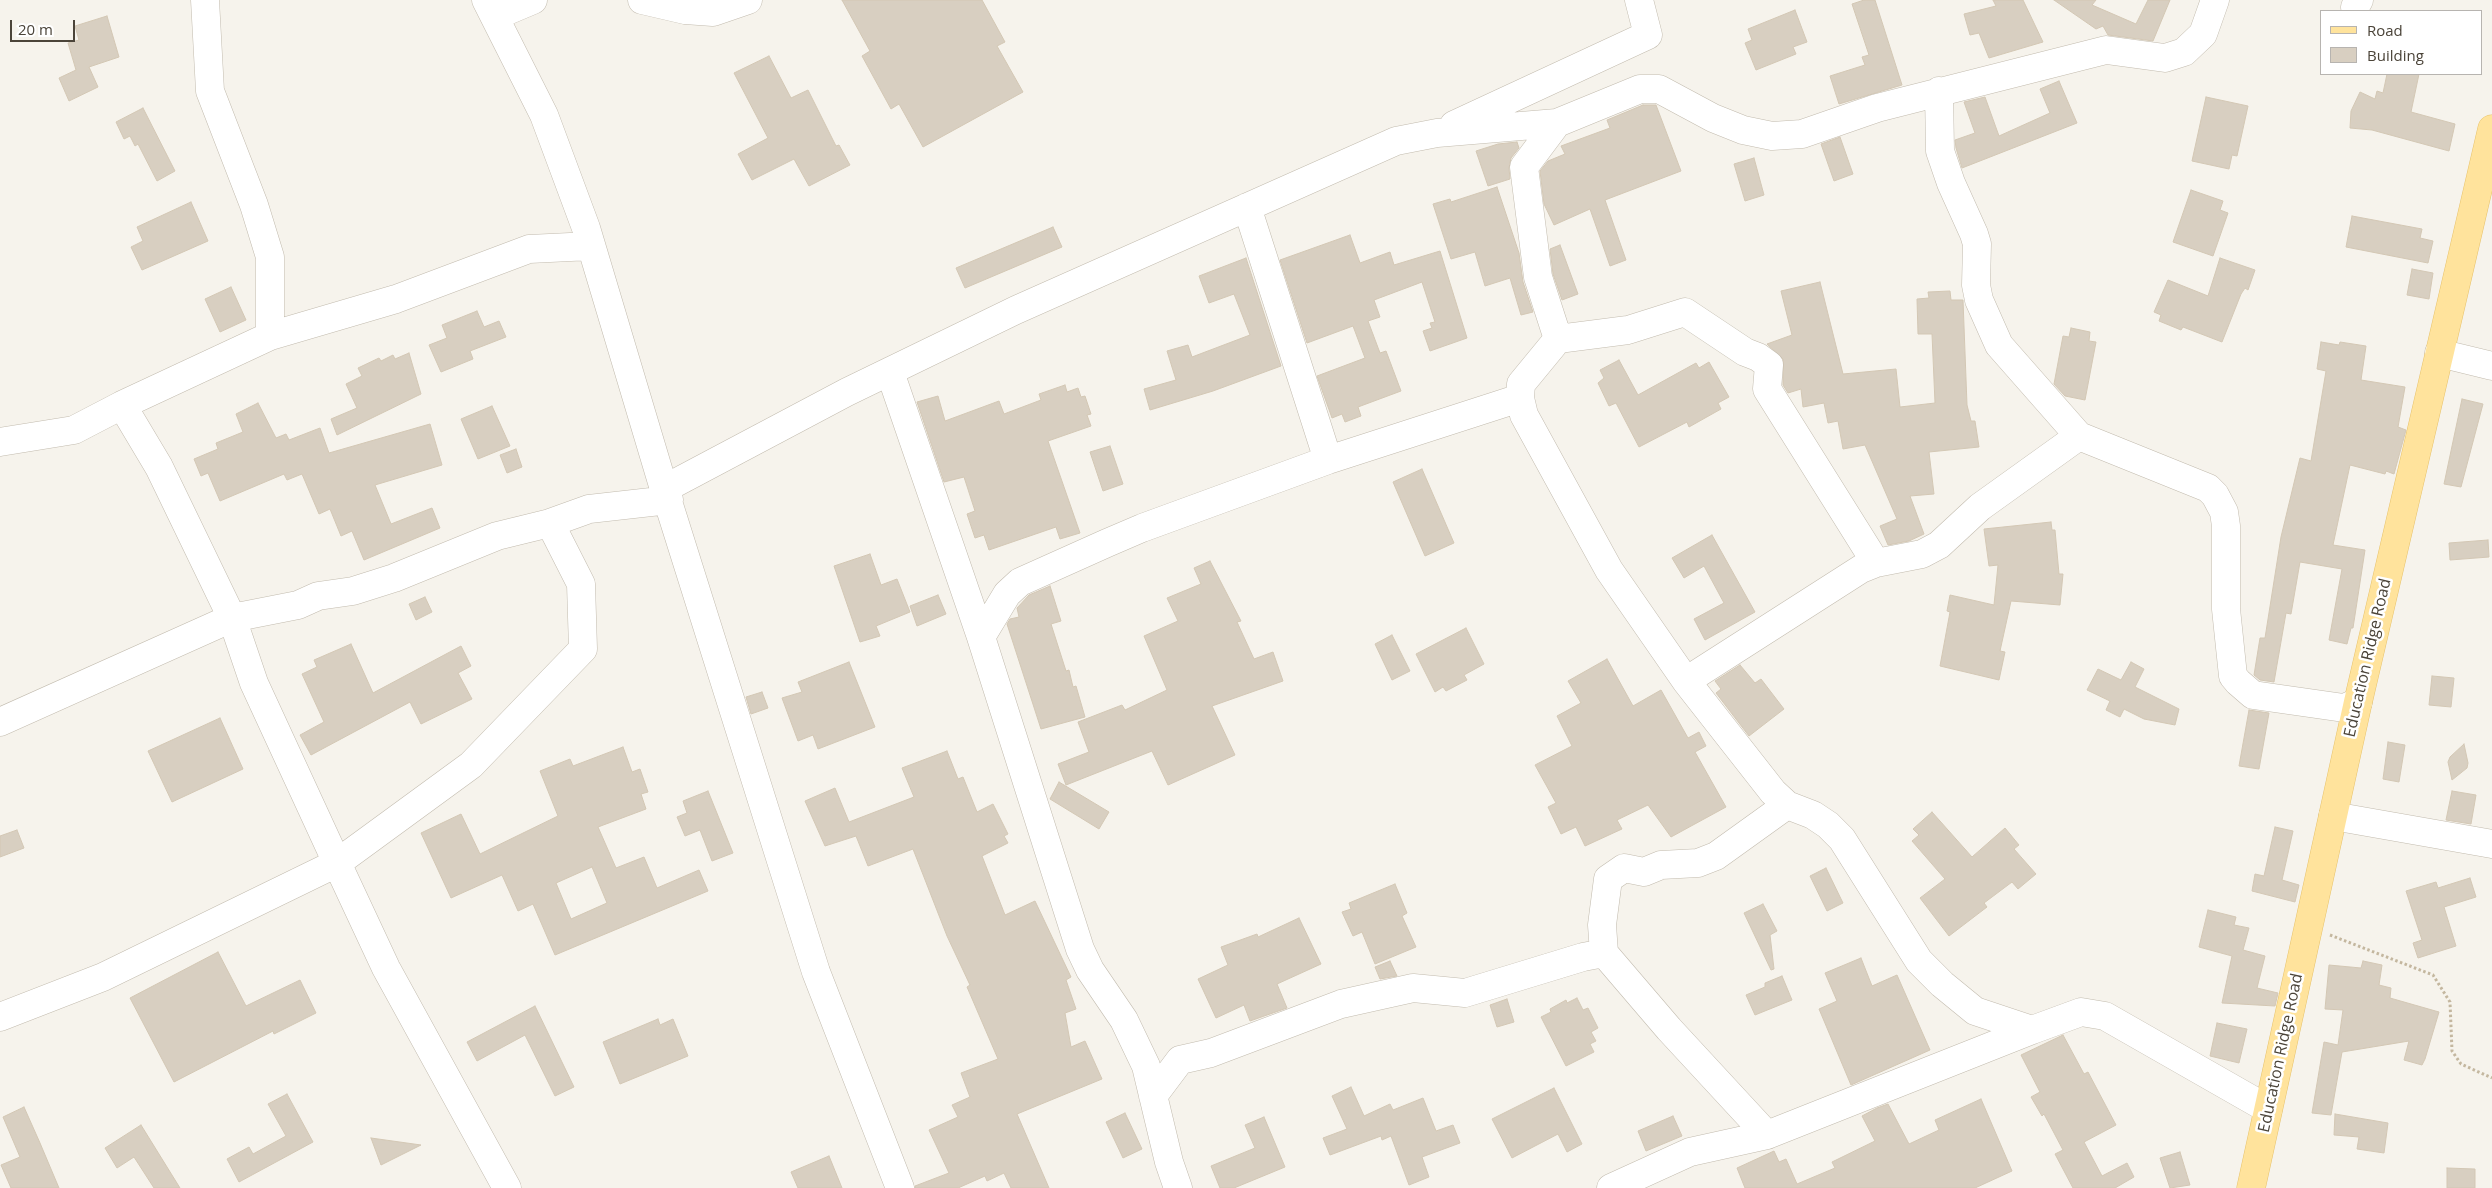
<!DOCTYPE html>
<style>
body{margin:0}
#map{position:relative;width:2492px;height:1188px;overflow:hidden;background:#f6f3ec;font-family:"Open Sans",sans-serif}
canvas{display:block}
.legend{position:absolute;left:2320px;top:10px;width:162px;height:65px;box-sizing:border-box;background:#fff;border:1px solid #b7b4b0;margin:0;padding:6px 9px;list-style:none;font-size:15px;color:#4b4439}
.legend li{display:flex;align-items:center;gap:10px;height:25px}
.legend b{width:25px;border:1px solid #b7b4b0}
.scale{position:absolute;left:10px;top:20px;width:65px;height:22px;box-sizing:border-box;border:2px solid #4b4439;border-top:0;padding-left:6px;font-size:15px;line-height:18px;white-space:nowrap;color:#4b4439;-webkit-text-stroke:4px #fff;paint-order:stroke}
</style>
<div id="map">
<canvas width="2492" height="1188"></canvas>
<ul class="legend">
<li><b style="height:6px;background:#ffe39c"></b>Road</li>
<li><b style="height:14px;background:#d8cfc1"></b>Building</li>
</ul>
<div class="scale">20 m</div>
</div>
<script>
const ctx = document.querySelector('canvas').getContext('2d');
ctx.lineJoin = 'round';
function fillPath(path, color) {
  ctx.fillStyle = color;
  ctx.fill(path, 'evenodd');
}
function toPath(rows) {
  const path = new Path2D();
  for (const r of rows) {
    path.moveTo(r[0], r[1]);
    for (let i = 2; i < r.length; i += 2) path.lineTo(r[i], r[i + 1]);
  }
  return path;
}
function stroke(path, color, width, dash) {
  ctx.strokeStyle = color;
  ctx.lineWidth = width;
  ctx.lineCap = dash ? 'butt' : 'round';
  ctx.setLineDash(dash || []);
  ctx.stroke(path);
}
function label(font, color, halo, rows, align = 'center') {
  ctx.font = font + ' "Open Sans",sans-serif';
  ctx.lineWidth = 5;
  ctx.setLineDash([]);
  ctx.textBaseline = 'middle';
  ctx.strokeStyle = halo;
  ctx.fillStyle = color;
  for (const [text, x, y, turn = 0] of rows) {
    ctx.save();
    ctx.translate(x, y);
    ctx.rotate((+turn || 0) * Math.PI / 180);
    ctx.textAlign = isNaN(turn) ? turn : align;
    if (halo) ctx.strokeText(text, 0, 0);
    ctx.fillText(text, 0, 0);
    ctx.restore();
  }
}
const building = toPath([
 [842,0,982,0,1005,42,997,46,1023,92,923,147,899,104,891,109,862,56,870,51,842,0],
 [1864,0,1875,0,1902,85,1839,104,1830,76,1865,65,1862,57,1869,55,1852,4,1864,0],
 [1993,0,2023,0,2043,42,1989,58,1979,33,1970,35,1964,14,1996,6,1993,0],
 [2054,0,2096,0,2092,5,2136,24,2148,0,2170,0,2153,41,2108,35,2103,26,2096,29,2054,0],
 [1795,10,1807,42,1793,47,1796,54,1756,70,1745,43,1752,40,1748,29,1795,10],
 [107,16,119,57,89,67,98,87,69,101,59,78,76,70,68,43,79,40,75,26,107,16],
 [769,56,791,98,808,90,836,146,839,145,850,165,809,186,794,159,752,180,738,154,768,138,734,73,769,56],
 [2387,74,2419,74,2411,112,2455,124,2449,151,2372,130,2350,128,2351,111,2360,92,2375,99,2377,91,2383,93,2387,74],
 [2059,81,2077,123,1962,168,1956,148,1955,140,1975,133,1964,102,1985,97,1999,136,2050,113,2040,89,2059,81],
 [2206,97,2248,106,2237,156,2232,155,2229,169,2192,161,2206,97],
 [1643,105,1656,105,1681,171,1605,200,1626,260,1610,266,1590,209,1554,225,1544,204,1540,171,1548,161,1565,154,1561,146,1610,128,1607,120,1643,105],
 [143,108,175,171,157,181,138,144,135,146,130,136,124,139,116,122,143,108],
 [1840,137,1853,174,1834,181,1821,144,1840,137],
 [1517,142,1519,148,1511,158,1509,168,1510,179,1488,186,1476,151,1498,144,1517,142],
 [1754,158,1764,195,1745,201,1734,164,1754,158],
 [1497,187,1519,253,1523,282,1533,312,1521,315,1510,278,1485,286,1475,252,1451,259,1433,204,1450,199,1451,202,1497,187],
 [2191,190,2223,201,2220,210,2228,213,2213,256,2173,242,2191,190],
 [191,202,208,241,142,270,131,247,143,241,137,227,191,202],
 [2352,216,2422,229,2420,238,2433,241,2428,263,2346,247,2352,216],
 [1053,227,1062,247,965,288,956,268,1053,227],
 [1350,235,1360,263,1390,252,1394,265,1440,251,1467,338,1430,351,1423,331,1432,328,1430,323,1435,322,1422,282,1374,300,1380,317,1368,321,1380,353,1386,351,1401,391,1358,407,1361,416,1345,422,1342,414,1332,418,1317,376,1365,358,1353,326,1307,343,1280,260,1350,235],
 [1560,245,1578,294,1562,300,1553,274,1550,249,1560,245],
 [1246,258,1281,366,1213,391,1150,410,1144,389,1176,380,1167,351,1188,345,1192,357,1250,335,1234,294,1209,303,1199,276,1246,258],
 [2220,258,2255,270,2248,290,2245,288,2241,294,2222,342,2183,327,2181,330,2159,321,2161,315,2154,312,2168,280,2208,296,2220,258],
 [2412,269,2433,273,2429,299,2407,295,2412,269],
 [1820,282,1843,374,1896,369,1900,407,1935,403,1932,334,1918,334,1917,299,1929,298,1928,292,1950,291,1951,300,1963,300,1967,405,1971,421,1975,421,1979,447,1929,452,1934,494,1910,496,1924,534,1909,541,1888,545,1880,526,1897,519,1865,445,1843,449,1838,421,1828,423,1824,403,1803,407,1801,389,1788,393,1783,385,1783,359,1767,344,1792,335,1781,291,1820,282],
 [231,287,246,320,220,332,205,299,231,287],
 [477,311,484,327,499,321,506,337,470,351,473,359,441,372,429,345,447,338,442,325,477,311],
 [2071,328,2090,332,2089,341,2096,342,2085,400,2065,396,2054,384,2063,336,2069,337,2071,328],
 [2321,342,2339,345,2340,342,2366,346,2361,380,2405,387,2398,427,2406,430,2394,474,2386,471,2385,474,2350,465,2333,545,2365,550,2353,628,2351,628,2347,644,2329,640,2342,569,2300,562,2291,614,2286,613,2274,682,2260,680,2254,675,2260,638,2265,638,2281,537,2300,458,2311,461,2326,371,2317,369,2321,342],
 [409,353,421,394,337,435,331,419,357,408,346,384,362,376,358,368,379,358,381,361,393,355,395,359,409,353],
 [1619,360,1638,395,1696,363,1699,368,1709,362,1729,397,1718,403,1721,409,1689,427,1687,422,1639,447,1616,403,1609,406,1598,383,1604,378,1600,370,1619,360],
 [1065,385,1067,392,1078,388,1081,397,1085,396,1091,414,1087,415,1091,426,1048,441,1080,533,1060,539,1056,527,989,550,984,535,975,538,967,514,975,511,964,477,944,482,917,402,938,396,945,421,999,401,1004,414,1041,400,1039,394,1065,385],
 [2462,399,2483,404,2461,487,2444,484,2462,399],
 [258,403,276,438,286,434,289,440,320,428,329,453,430,424,442,465,375,485,391,524,432,508,440,528,364,560,352,531,341,536,330,509,319,514,302,474,287,480,284,474,220,501,208,473,201,476,194,459,218,449,216,443,243,432,236,414,258,403],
 [492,406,510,446,478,459,461,419,492,406],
 [1110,446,1123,484,1103,491,1090,452,1110,446],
 [516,449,522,467,507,473,500,455,516,449],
 [1422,469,1454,543,1425,556,1393,482,1422,469],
 [2051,522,2052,530,2055,530,2059,574,2063,574,2060,605,2011,601,2000,651,2005,652,1999,680,1940,666,1950,612,1947,611,1950,595,1994,605,1998,565,1989,566,1984,529,2051,522],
 [1712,535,1755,612,1705,640,1694,619,1724,603,1704,566,1684,578,1672,558,1712,535],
 [2488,540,2489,557,2450,560,2449,543,2488,540],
 [870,554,881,585,897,579,910,612,876,626,880,636,860,642,834,566,870,554],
 [1210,561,1241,621,1237,622,1254,659,1273,652,1283,681,1212,706,1235,755,1168,785,1152,751,1066,785,1058,764,1089,752,1078,722,1122,705,1125,710,1167,690,1144,636,1178,621,1167,598,1201,584,1194,568,1210,561],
 [1050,586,1061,621,1051,624,1066,671,1069,670,1073,687,1076,686,1085,717,1041,729,1007,624,1010,619,1019,617,1017,608,1029,595,1050,586],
 [938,595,946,614,917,626,910,606,938,595],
 [425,597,432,612,416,620,409,604,425,597],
 [1466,628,1484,664,1464,675,1467,680,1446,691,1443,687,1435,692,1416,654,1466,628],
 [1392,635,1410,671,1392,680,1375,644,1392,635],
 [351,644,373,693,461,646,471,666,458,673,472,699,421,724,410,702,311,755,300,735,324,722,302,674,317,667,314,660,351,644],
 [1607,659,1633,706,1661,690,1688,738,1699,732,1706,746,1695,752,1726,807,1671,837,1648,805,1617,820,1622,829,1585,846,1576,827,1561,834,1548,807,1556,803,1535,765,1572,746,1557,716,1581,703,1568,681,1607,659],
 [849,662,875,727,818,749,813,735,798,741,782,698,802,692,798,682,849,662],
 [2131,662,2144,669,2135,687,2179,709,2175,725,2144,719,2124,709,2120,717,2106,710,2110,701,2087,690,2098,669,2121,680,2131,662],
 [1740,665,1755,683,1761,679,1784,709,1749,736,1716,693,1721,689,1715,681,1740,665],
 [2432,676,2454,678,2451,707,2429,705,2432,676],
 [762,692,768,708,751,714,746,697,762,692],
 [2249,710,2269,713,2259,769,2239,766,2249,710],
 [220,718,243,769,172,802,148,751,220,718],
 [2388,742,2405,745,2399,782,2383,779,2388,742],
 [2464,744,2468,763,2467,768,2452,780,2448,762,2450,757,2464,744],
 [623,747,632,772,640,769,648,792,641,794,646,809,598,827,616,868,644,857,657,888,699,870,708,891,555,955,533,904,518,911,502,875,451,898,421,833,461,814,480,854,558,816,540,771,570,759,573,766,623,747],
 [592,867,607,903,571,919,556,883,592,867],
 [947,751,958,779,963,777,977,812,993,804,1008,834,1004,836,1008,843,982,856,1005,915,1035,901,1071,977,1066,980,1076,1009,1065,1013,1071,1047,1085,1041,1102,1079,1017,1114,1049,1188,1011,1188,1004,1173,987,1181,985,1176,958,1188,915,1188,915,1186,949,1173,929,1130,958,1117,952,1105,970,1097,961,1073,998,1059,967,987,970,985,947,936,913,849,868,866,856,836,825,846,805,801,835,788,849,822,914,797,902,768,947,751],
 [1059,782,1109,812,1099,829,1050,799,1059,782],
 [708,791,733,853,712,861,700,830,685,836,677,817,687,813,683,801,708,791],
 [2452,791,2476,795,2471,824,2446,820,2452,791],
 [1932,812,1972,857,2005,828,2019,845,2014,849,2036,874,2018,889,2012,882,1984,903,1987,907,1949,936,1920,898,1945,879,1912,841,1919,835,1913,829,1932,812],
 [2275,827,2293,831,2282,880,2299,885,2295,902,2252,891,2255,874,2264,876,2275,827],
 [17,830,24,848,0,857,0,836,17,830],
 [1826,868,1843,903,1827,911,1810,876,1826,868],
 [2470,878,2476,897,2444,907,2456,946,2418,958,2413,943,2422,940,2406,891,2436,882,2438,888,2470,878],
 [1395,884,1407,913,1402,916,1416,947,1375,964,1362,932,1353,936,1342,912,1351,909,1349,903,1395,884],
 [1763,904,1777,931,1770,935,1774,969,1771,970,1744,913,1763,904],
 [2208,910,2236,917,2234,925,2249,928,2243,950,2265,956,2257,988,2278,993,2275,1006,2222,1003,2232,956,2199,947,2208,910],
 [1299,918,1321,964,1277,984,1287,1008,1250,1021,1244,1005,1216,1018,1198,979,1228,965,1221,947,1257,934,1258,937,1299,918],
 [218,952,246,1006,300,980,316,1013,274,1034,273,1031,174,1082,130,998,218,952],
 [1861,958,1872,986,1897,975,1930,1050,1851,1085,1819,1009,1837,1001,1825,973,1861,958],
 [1390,961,1397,976,1380,979,1375,967,1390,961],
 [2363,961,2382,965,2379,985,2391,988,2390,998,2439,1012,2425,1059,2422,1065,2404,1060,2409,1041,2342,1052,2331,1115,2312,1113,2324,1042,2338,1045,2343,1010,2325,1009,2329,965,2361,968,2363,961],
 [1782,976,1792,1000,1755,1015,1746,995,1765,987,1765,983,1782,976],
 [1577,998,1583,1010,1588,1008,1598,1028,1591,1032,1596,1041,1590,1044,1594,1052,1566,1066,1541,1017,1551,1012,1550,1009,1566,1000,1567,1003,1577,998],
 [1507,999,1514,1022,1497,1027,1490,1005,1507,999],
 [535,1006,574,1087,555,1096,525,1035,477,1061,467,1042,535,1006],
 [658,1019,660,1025,673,1019,688,1056,620,1084,603,1042,658,1019],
 [2217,1023,2247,1029,2239,1063,2210,1056,2217,1023],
 [2063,1035,2084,1074,2088,1072,2116,1125,2084,1142,2102,1176,2127,1163,2134,1177,2115,1188,2073,1188,2055,1154,2063,1150,2044,1114,2042,1116,2031,1097,2040,1092,2021,1055,2063,1035],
 [1351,1087,1364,1116,1390,1104,1393,1110,1423,1098,1436,1131,1453,1125,1460,1143,1422,1157,1429,1177,1409,1185,1391,1136,1382,1140,1381,1136,1330,1155,1323,1138,1347,1129,1332,1096,1351,1087],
 [1554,1088,1582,1144,1567,1152,1558,1134,1512,1158,1492,1119,1554,1088],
 [287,1094,313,1142,239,1182,227,1159,249,1147,253,1154,286,1136,268,1104,287,1094],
 [1981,1099,2012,1171,1975,1188,1745,1188,1737,1168,1774,1151,1779,1162,1786,1159,1797,1184,1835,1168,1832,1162,1875,1141,1862,1116,1877,1108,1888,1104,1909,1144,1939,1130,1935,1120,1981,1099],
 [24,1107,40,1143,59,1188,11,1188,1,1165,20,1157,3,1117,24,1107],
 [1125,1113,1142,1149,1123,1158,1106,1122,1125,1113],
 [2335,1114,2388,1123,2384,1153,2357,1149,2359,1137,2334,1135,2335,1114],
 [1673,1116,1682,1136,1646,1151,1638,1131,1673,1116],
 [1264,1117,1285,1167,1234,1188,1220,1188,1211,1166,1255,1148,1245,1125,1264,1117],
 [141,1125,180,1188,154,1188,134,1157,117,1168,105,1148,141,1125],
 [371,1138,421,1145,381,1165,371,1138],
 [2180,1152,2190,1185,2170,1188,2160,1158,2180,1152],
 [829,1156,842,1188,798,1188,791,1172,829,1156],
 [2447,1168,2475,1169,2475,1188,2447,1188,2447,1168]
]);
const path = toPath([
 [2330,935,2433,975,2450,1002,2452,1051,2461,1064,2492,1078]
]);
const minor = toPath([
 [486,0,544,115,586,228,664,489,816,972,900,1188],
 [642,0,685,10,713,12,748,0],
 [2355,7,2359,0],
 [495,16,533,0],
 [1939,91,1940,151,1951,183,1974,234,1977,244,1976,285,1979,300,1999,345,2079,436,2208,488,2215,495,2224,512,2226,526,2226,609,2233,676,2238,682,2253,695,2344,708,2358,702],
 [1557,123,1524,167,1538,277,1558,339,1521,384,1520,398,1524,415,1609,570,1686,681,1773,792,1787,805,1813,815,1828,825,1842,839,1919,961,1942,984,1975,1011,2032,1030,2081,1012,2105,1016,2268,1109],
 [1454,125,1648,35,1639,0],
 [1247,207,1328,460],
 [270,336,396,299,529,249,591,246],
 [1558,339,1628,330,1685,312,1745,352,1758,357,1769,365,1767,389,1876,563],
 [2439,353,2492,366],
 [890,372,981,637,1080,949,1090,970,1124,1020,1146,1066,1169,1162,1178,1188],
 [122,405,270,336,270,257,254,205,210,91,205,0],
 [0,442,74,430,122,405,159,467,232,618,254,683,337,863,471,765,583,649,581,584,550,523],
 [664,489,847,392,1016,310,1396,141,1437,133,1557,123,1640,89,1659,89,1713,118,1743,130,1772,136,1802,134,1877,108,2106,50,2165,58,2184,52,2203,34,2215,0],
 [981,637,1007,594,1020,582,1107,543,1142,528,1328,460,1520,398],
 [1686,681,1861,569,1876,563,1922,554,1939,545,1980,507,2079,436],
 [0,722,232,618,298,605,318,596,353,591,394,578,497,536,550,523,589,509,669,500],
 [2333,816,2492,844],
 [1604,953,1669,1029,1767,1135],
 [0,1017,103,977,337,863,386,968,507,1188],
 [1153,1096,1180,1060,1211,1053,1341,1004,1413,988,1465,993,1583,957,1604,953,1602,925,1608,879,1624,868,1644,872,1661,865,1698,863,1716,856,1787,805],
 [1611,1188,1690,1152,1767,1135,2032,1030]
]);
const major = toPath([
 [2251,1188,2358,702,2492,129]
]);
const streetNames = [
 ["Education Ridge Road",2368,658,-77],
 ["Education Ridge Road",2281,1053,-78]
];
fillPath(building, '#d8cfc1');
stroke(building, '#d3c7b4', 1);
stroke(minor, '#c2bbae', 29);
stroke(major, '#e6c16a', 29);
stroke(path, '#c4b79f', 3, [2.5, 2.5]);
stroke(minor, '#fff', 28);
stroke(major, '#ffe39c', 28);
label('16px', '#4b4439', '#fff', streetNames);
</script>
